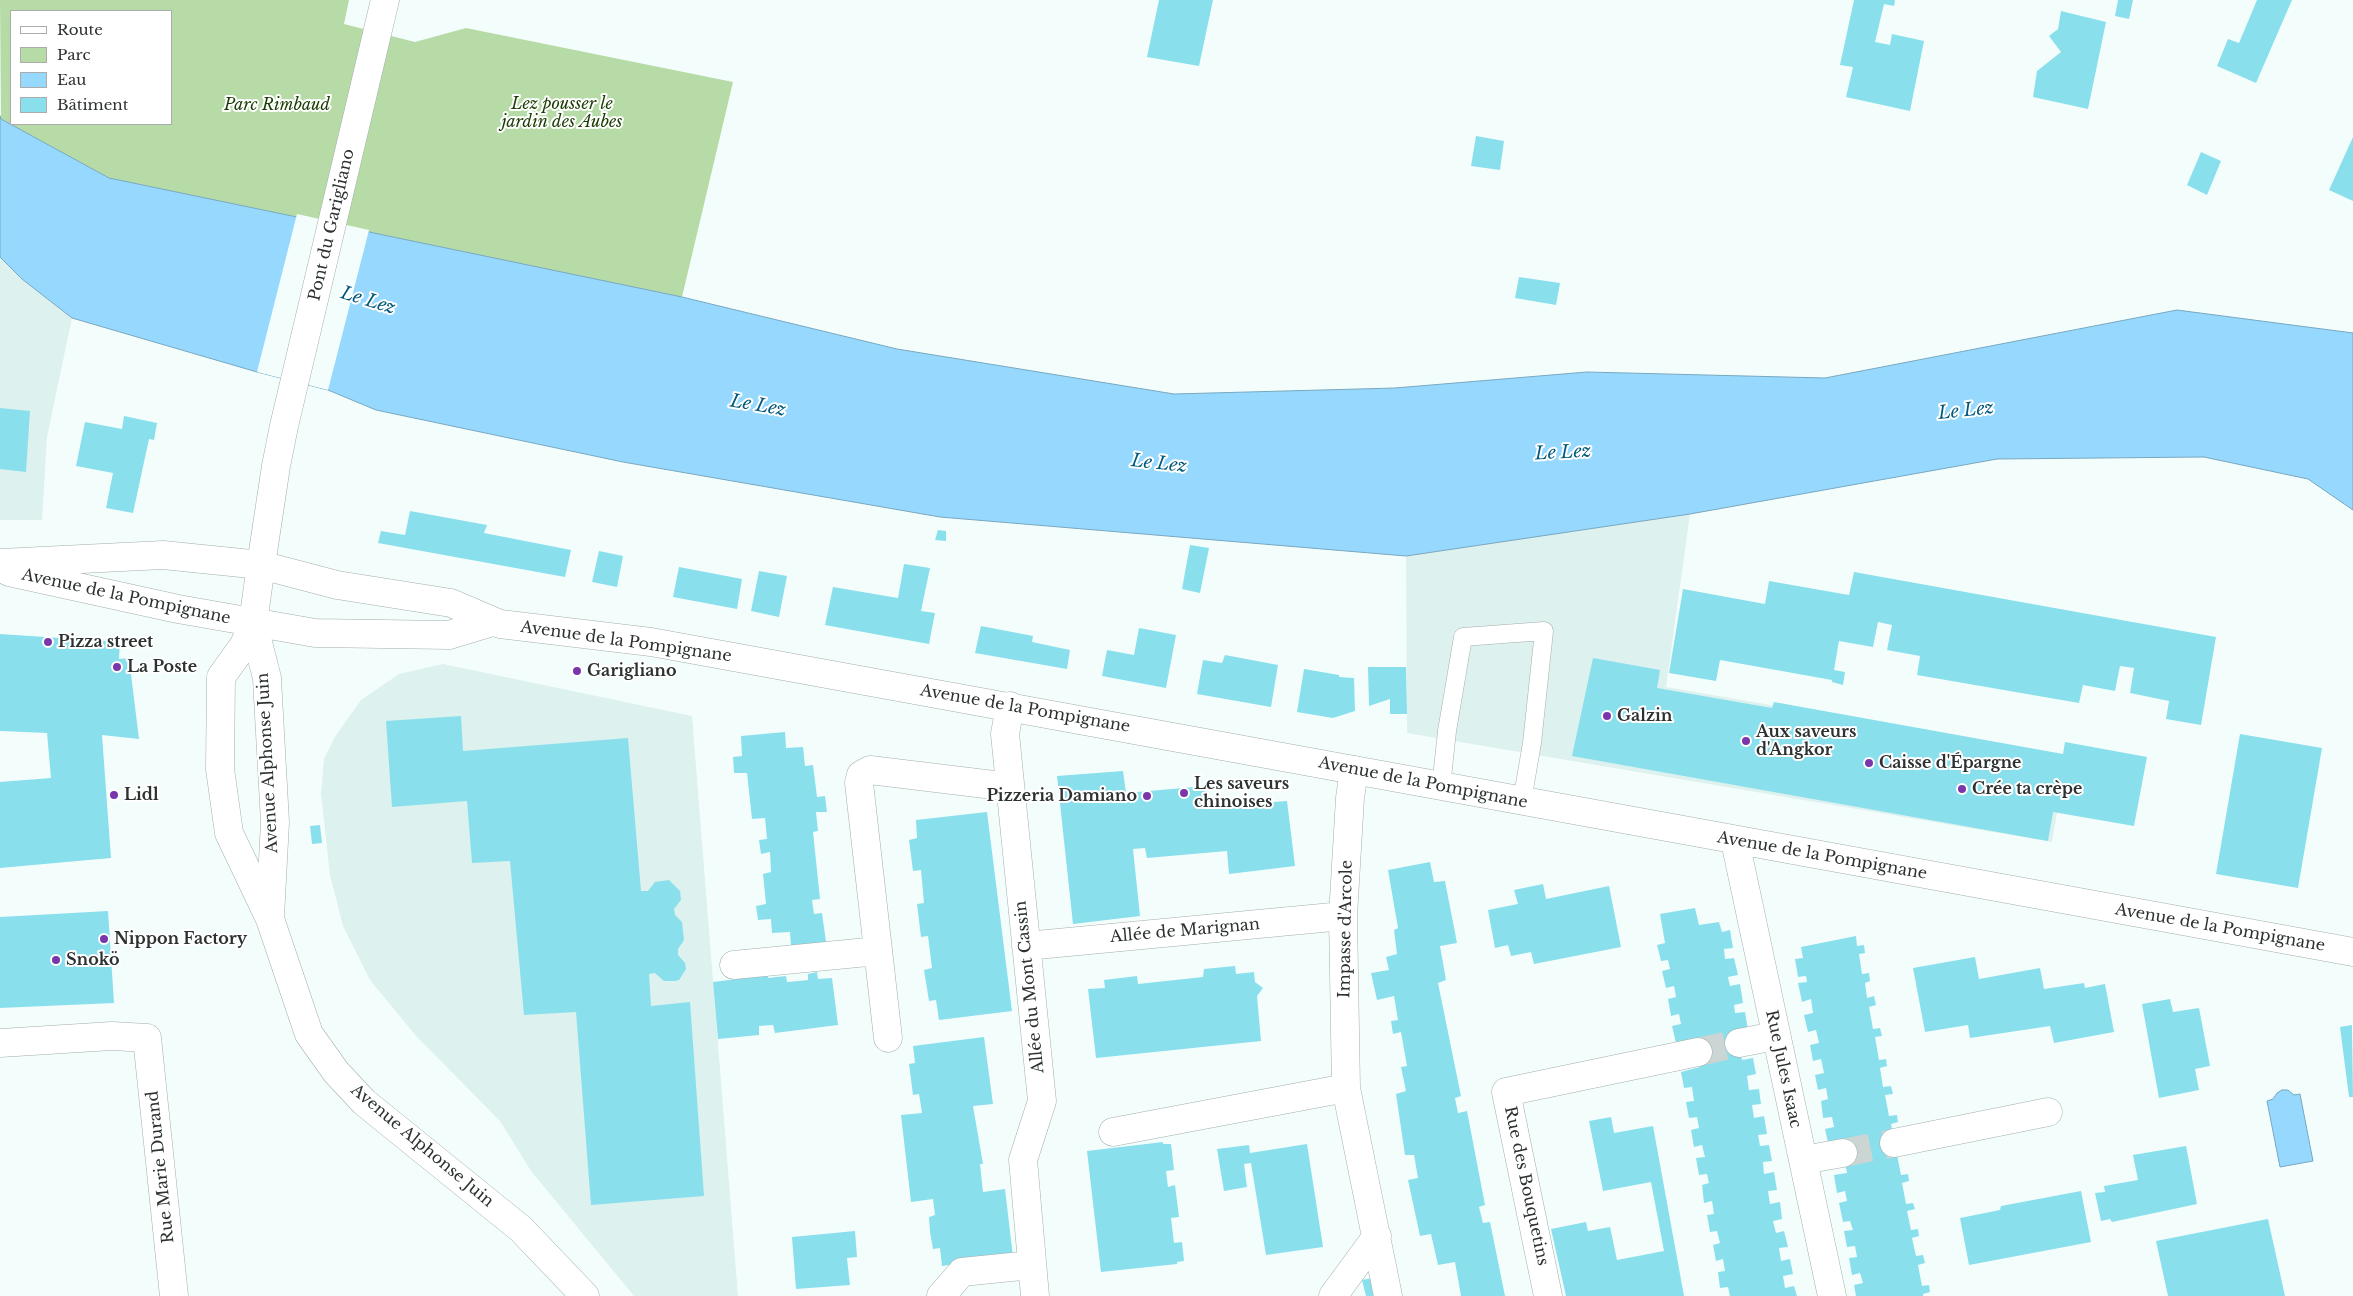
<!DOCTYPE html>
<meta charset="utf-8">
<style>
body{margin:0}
#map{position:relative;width:2353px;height:1296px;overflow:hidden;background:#f3fefc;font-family:"Libre Baskerville",serif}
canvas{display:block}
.legend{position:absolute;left:10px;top:10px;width:162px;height:115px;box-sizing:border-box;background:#fff;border:1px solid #abadad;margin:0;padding:6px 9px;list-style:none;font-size:15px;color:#2d3131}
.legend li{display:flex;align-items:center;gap:10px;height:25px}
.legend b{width:25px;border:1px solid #abadad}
</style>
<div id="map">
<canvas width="2353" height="1296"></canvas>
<ul class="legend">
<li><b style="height:6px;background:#fff"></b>Route</li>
<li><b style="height:14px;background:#b7dba6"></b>Parc</li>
<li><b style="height:14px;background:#97d9fe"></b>Eau</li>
<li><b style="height:14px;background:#8adfed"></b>Bâtiment</li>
</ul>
</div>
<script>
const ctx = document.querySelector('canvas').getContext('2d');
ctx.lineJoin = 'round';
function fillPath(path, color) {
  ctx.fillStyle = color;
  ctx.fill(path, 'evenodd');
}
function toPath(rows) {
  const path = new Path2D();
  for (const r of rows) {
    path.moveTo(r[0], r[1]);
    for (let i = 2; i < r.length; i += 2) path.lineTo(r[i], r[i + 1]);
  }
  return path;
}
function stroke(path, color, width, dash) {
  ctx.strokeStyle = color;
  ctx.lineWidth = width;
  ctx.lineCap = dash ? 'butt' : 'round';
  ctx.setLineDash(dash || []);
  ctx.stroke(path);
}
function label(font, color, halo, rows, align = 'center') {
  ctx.font = font + ' "Libre Baskerville",serif';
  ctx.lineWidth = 4;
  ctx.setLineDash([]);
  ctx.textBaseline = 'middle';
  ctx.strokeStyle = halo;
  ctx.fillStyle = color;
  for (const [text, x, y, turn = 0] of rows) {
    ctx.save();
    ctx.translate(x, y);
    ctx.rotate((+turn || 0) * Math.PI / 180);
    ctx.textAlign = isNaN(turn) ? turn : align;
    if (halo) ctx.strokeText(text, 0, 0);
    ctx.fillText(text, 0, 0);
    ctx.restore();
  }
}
const built = toPath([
 [0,257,22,279,72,318,47,437,42,520,0,520],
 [1690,514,1666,687,2067,756,2052,842,1407,733,1406,556],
 [443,664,692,716,738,1296,634,1296,531,1171,500,1121,417,1037,370,980,343,926,330,875,321,794,324,759,336,735,361,700,399,674]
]);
const green = toPath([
 [0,0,349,0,344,24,415,42,466,28,733,82,682,297,109,178,1,119],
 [11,11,171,11,171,124,11,124]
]);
const water = toPath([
 [0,116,1,119,109,178,682,297,897,349,1174,394,1395,388,1587,372,1825,378,2177,310,2353,333,2353,510,2308,479,2204,457,1997,459,1690,514,1406,556,940,517,623,462,376,410,328,390,257,372,72,318,22,279,0,257,0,116],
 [2282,1090,2288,1090,2294,1095,2300,1094,2313,1161,2280,1167,2267,1101,2273,1099,2277,1093,2282,1090]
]);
const pier = toPath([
 [297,214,369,230,328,390,257,372]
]);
const building = toPath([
 [1159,0,1213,0,1199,66,1147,57],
 [1854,0,1895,0,1894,6,1884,4,1875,42,1890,45,1892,34,1924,41,1910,111,1846,97,1853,67,1840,65],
 [2118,0,2133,0,2129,19,2115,16],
 [2257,0,2292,0,2256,83,2217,66,2228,39,2239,43],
 [2061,11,2106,22,2088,109,2033,97,2037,71,2061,52,2049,36,2058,29],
 [1476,136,1504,141,1500,170,1471,166],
 [2353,137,2353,201,2329,190],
 [2201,152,2221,161,2207,195,2187,185],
 [1519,277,1560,283,1556,305,1515,298],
 [0,408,30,411,26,472,0,469],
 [124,416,157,423,154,440,149,439,133,513,106,508,113,473,76,466,85,422,122,429],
 [410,511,487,525,484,533,571,550,565,577,378,543,381,531,405,535],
 [938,530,946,531,946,541,935,540],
 [1190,545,1209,548,1200,593,1182,589],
 [599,551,623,556,617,587,592,582],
 [904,564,930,568,921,611,935,613,929,644,825,625,833,587,898,598],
 [679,567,742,579,737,609,673,597],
 [759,571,787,576,779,617,751,611],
 [1854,572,2216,637,2201,725,2166,719,2169,701,2130,693,2134,668,2120,666,2115,691,2083,685,2079,703,1917,675,1920,656,1887,650,1892,625,1878,622,1873,647,1839,641,1834,670,1845,672,1843,685,1832,682,1832,680,1720,660,1716,681,1669,673,1683,589,1765,604,1769,581,1849,595],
 [981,626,1033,636,1032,642,1070,650,1067,669,975,653],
 [1139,628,1176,635,1166,688,1102,676,1107,650,1134,655],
 [0,634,120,642,119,659,129,658,139,739,102,735,111,858,0,868,0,782,51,778,47,733,0,731],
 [1225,655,1278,665,1271,707,1197,694,1203,660,1222,663],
 [1593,658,1660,670,1657,688,1772,708,1774,702,2063,754,2065,742,2147,757,2134,826,2053,812,2048,841,1572,756],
 [1368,667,1406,667,1407,714,1390,714,1390,699,1369,706],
 [1304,669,1339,675,1339,677,1354,678,1355,711,1333,718,1297,712],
 [461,716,463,751,628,738,641,891,648,891,655,882,669,880,680,891,681,900,674,909,675,915,682,922,684,940,678,949,678,955,685,963,686,969,679,980,675,981,664,981,655,973,649,974,651,1006,690,1002,704,1196,591,1205,576,1012,524,1015,510,861,472,863,467,801,392,807,386,721],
 [785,732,786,748,803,747,805,766,813,765,817,797,825,796,827,812,816,812,818,831,813,832,820,899,812,900,814,914,822,913,826,942,791,946,790,932,772,933,771,919,758,920,756,906,766,904,763,874,771,872,770,852,761,854,759,840,767,839,765,818,752,819,747,773,734,773,733,757,742,756,741,736],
 [2240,734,2322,748,2298,888,2216,874],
 [1123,771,1126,793,1206,786,1208,807,1287,801,1295,866,1229,874,1227,851,1147,858,1145,848,1133,849,1140,916,1073,924,1057,776],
 [987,812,1012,1011,939,1020,936,1000,929,1001,924,970,932,968,928,936,921,937,917,904,924,903,921,870,913,871,909,840,917,838,916,820],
 [320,825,322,843,312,844,310,826],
 [1430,862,1434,882,1445,881,1457,943,1440,946,1446,980,1438,983,1461,1096,1455,1098,1458,1113,1467,1111,1485,1205,1479,1207,1483,1223,1490,1222,1505,1296,1461,1296,1455,1262,1438,1265,1431,1234,1420,1236,1408,1180,1418,1178,1414,1155,1405,1155,1396,1094,1406,1091,1401,1067,1407,1066,1401,1032,1393,1034,1391,1021,1398,1020,1394,996,1377,1000,1371,973,1389,970,1386,957,1397,954,1394,930,1398,928,1388,870],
 [1543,884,1546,899,1609,886,1621,947,1534,964,1531,952,1511,956,1508,945,1495,948,1488,910,1518,904,1514,890],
 [1695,908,1699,925,1719,922,1722,932,1730,930,1733,948,1724,949,1725,959,1734,958,1738,975,1728,977,1730,986,1740,984,1743,1003,1734,1005,1735,1013,1745,1012,1748,1030,1737,1032,1742,1060,1753,1058,1756,1074,1747,1076,1749,1090,1759,1089,1761,1104,1752,1105,1754,1118,1764,1116,1767,1134,1758,1135,1760,1146,1769,1145,1772,1161,1763,1162,1764,1174,1774,1172,1777,1190,1768,1191,1770,1204,1780,1202,1782,1219,1773,1221,1776,1233,1784,1231,1788,1247,1779,1248,1781,1261,1790,1259,1793,1274,1783,1276,1785,1288,1794,1286,1797,1296,1730,1296,1728,1287,1720,1288,1718,1272,1725,1271,1723,1259,1716,1261,1713,1245,1720,1243,1717,1231,1710,1232,1707,1215,1714,1214,1712,1201,1704,1203,1702,1185,1709,1183,1707,1174,1699,1175,1696,1158,1705,1157,1702,1145,1694,1147,1691,1130,1699,1128,1697,1117,1689,1118,1686,1102,1694,1101,1692,1087,1684,1088,1681,1072,1700,1067,1698,1052,1676,1043,1672,1026,1681,1024,1679,1014,1671,1016,1668,999,1676,997,1674,986,1666,988,1662,971,1670,969,1668,960,1661,961,1657,945,1665,943,1660,914],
 [108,911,114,1003,0,1008,0,917],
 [1856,936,1857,946,1864,945,1865,953,1859,954,1862,974,1869,973,1870,981,1865,983,1867,998,1874,996,1876,1005,1869,1007,1873,1029,1880,1028,1882,1036,1875,1037,1879,1060,1886,1059,1887,1066,1880,1068,1883,1087,1891,1086,1893,1094,1885,1095,1889,1116,1897,1115,1898,1122,1891,1124,1901,1175,1908,1174,1909,1181,1902,1183,1906,1204,1913,1203,1915,1209,1907,1211,1911,1230,1918,1229,1919,1236,1912,1238,1916,1256,1923,1255,1925,1263,1918,1265,1922,1286,1929,1285,1930,1292,1923,1294,1923,1296,1856,1296,1854,1285,1863,1283,1860,1273,1852,1275,1849,1258,1857,1257,1855,1246,1847,1247,1844,1231,1853,1230,1850,1221,1843,1222,1839,1203,1847,1201,1845,1191,1837,1193,1834,1175,1847,1173,1843,1153,1829,1147,1825,1129,1834,1127,1832,1117,1823,1118,1821,1101,1828,1099,1826,1088,1818,1090,1815,1075,1824,1073,1821,1059,1813,1061,1810,1045,1819,1043,1816,1030,1808,1032,1804,1015,1813,1013,1811,999,1802,1002,1798,983,1807,982,1806,976,1798,977,1795,959,1803,958,1801,947],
 [1975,957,1979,979,2040,968,2044,989,2084,983,2085,988,2105,984,2114,1032,2054,1043,2050,1026,1970,1038,1968,1025,1925,1032,1913,968],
 [1235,966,1236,974,1254,972,1255,982,1263,988,1257,996,1261,1041,1096,1058,1088,989,1105,988,1104,980,1137,976,1138,984,1203,977,1204,969],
 [817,972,818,979,832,978,838,1025,775,1033,773,1025,759,1026,759,1035,718,1039,713,982,768,975,768,978,786,976,787,982,799,981,808,980,808,974],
 [2170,999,2173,1012,2199,1008,2210,1066,2195,1069,2199,1090,2159,1098,2142,1004],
 [2352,1025,2353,1097,2349,1097,2340,1027],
 [984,1037,993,1104,973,1106,983,1164,980,1164,983,1192,1005,1189,1013,1257,942,1266,940,1248,933,1249,930,1232,929,1217,935,1215,933,1199,911,1202,901,1115,922,1113,919,1094,913,1095,909,1064,915,1063,913,1046],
 [1611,1117,1614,1133,1653,1126,1684,1296,1566,1296,1551,1229,1586,1222,1588,1231,1610,1227,1617,1260,1664,1251,1651,1182,1603,1191,1589,1121],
 [1163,1142,1163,1144,1171,1144,1174,1170,1166,1171,1168,1187,1175,1185,1179,1217,1171,1218,1174,1243,1182,1242,1184,1261,1177,1262,1177,1264,1101,1272,1087,1151],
 [1307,1144,1323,1247,1266,1255,1251,1163,1244,1164,1247,1187,1224,1191,1217,1149,1249,1145,1250,1153],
 [2186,1146,2197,1204,2112,1222,2110,1219,2101,1221,2095,1193,2105,1192,2104,1186,2138,1180,2133,1155],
 [2081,1191,2091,1242,1969,1265,1960,1218,2000,1210,2001,1206],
 [2268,1219,2285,1296,2168,1296,2156,1241],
 [855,1231,857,1257,847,1258,850,1285,796,1289,792,1237],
 [1378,1277,1382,1296,1366,1296,1362,1280]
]);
const minorTunnel = toPath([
 [1698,1052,1739,1043],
 [1843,1153,1894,1143]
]);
const service = toPath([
 [1441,787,1447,731,1463,637,1544,631,1532,743,1522,801]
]);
const minor = toPath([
 [261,565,276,466,284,426,385,0],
 [253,623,244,645,221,677,220,769,229,833,270,919,309,1034,336,1072,364,1102,521,1229,585,1296],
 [253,623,267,678,268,697,275,822,270,917],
 [1010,706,1005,734,1042,1101,1023,1160,1035,1296],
 [1354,770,1350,798,1343,916,1346,1088,1388,1296],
 [1735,841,1832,1296],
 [1026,946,1343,916],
 [734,965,878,951],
 [888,1038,859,783,861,775,870,770,1010,787],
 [0,1043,112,1036,147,1038,174,1296],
 [1739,1043,1775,1036],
 [1113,1132,1346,1088],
 [1894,1143,2048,1112],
 [1803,1160,1843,1153],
 [941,1296,962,1272,1031,1265],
 [1333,1296,1377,1236],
 [1548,1296,1506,1092,1698,1052]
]);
const secondary = toPath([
 [0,563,163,555,261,565,337,585,451,603,500,624,651,642,2353,952],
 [9,572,178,609,315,633,449,635,492,622],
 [253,623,261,565]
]);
const markers = [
 [48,642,5,"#7a37ab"],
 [117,667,5,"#7a37ab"],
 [577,671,5,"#7a37ab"],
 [1607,716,5,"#7a37ab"],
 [1746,741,5,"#7a37ab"],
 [1869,763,5,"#7a37ab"],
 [1962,789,5,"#7a37ab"],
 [1184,793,5,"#7a37ab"],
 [114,795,5,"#7a37ab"],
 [1147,796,5,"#7a37ab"],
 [104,939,5,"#7a37ab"],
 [56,960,5,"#7a37ab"]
];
const parkNames = [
 ["Lez pousser le",562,104],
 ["jardin des Aubes",562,122],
 ["Parc Rimbaud",277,105]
];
const streetNames = [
 ["Pont du Garigliano",332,225,-77],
 ["Avenue de la Pompignane",126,597,12],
 ["Avenue de la Pompignane",626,642,8],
 ["Avenue de la Pompignane",1025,709,10],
 ["Avenue Alphonse Juin",268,763,-93],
 ["Avenue de la Pompignane",1423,783,11],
 ["Avenue de la Pompignane",1822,856,10],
 ["Avenue de la Pompignane",2220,928,10],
 ["Impasse d'Arcole",1346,929,-89],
 ["Allée de Marignan",1185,931,-5],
 ["Allée du Mont Cassin",1030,987,-96],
 ["Rue Jules Isaac",1783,1069,78],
 ["Avenue Alphonse Juin",422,1146,40],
 ["Rue Marie Durand",161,1167,-96],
 ["Rue des Bouquetins",1526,1186,78]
];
const poiNames = [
 ["Pizza street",58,642],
 ["La Poste",127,667],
 ["Garigliano",587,671],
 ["Galzin",1617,716],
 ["Aux saveurs",1756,732],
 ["d'Angkor",1756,750],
 ["Caisse d'Épargne",1879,763],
 ["Les saveurs",1194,784],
 ["chinoises",1194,802],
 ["Crée ta crèpe",1972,789],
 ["Lidl",124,795],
 ["Pizzeria Damiano",1137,796,"right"],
 ["Nippon Factory",114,939],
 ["Snokö",66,960]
];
const waterNames = [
 ["Le Lez",368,301,17],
 ["Le Lez",758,406,10],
 ["Le Lez",1966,411,-6],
 ["Le Lez",1563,453,-3],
 ["Le Lez",1159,464,6]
];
fillPath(built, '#ddf1ee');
fillPath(green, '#b7dba6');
fillPath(water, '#97d9fe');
stroke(water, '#77a7c0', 1);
fillPath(pier, '#f3fefc');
fillPath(building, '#8adfed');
stroke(minorTunnel, '#cbd5d3', 28, [28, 14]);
stroke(service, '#a3aeac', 19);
stroke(minor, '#a3aeac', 29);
stroke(secondary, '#a3aeac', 29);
stroke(service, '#fff', 18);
stroke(minor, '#fff', 28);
stroke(secondary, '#fff', 28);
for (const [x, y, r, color] of markers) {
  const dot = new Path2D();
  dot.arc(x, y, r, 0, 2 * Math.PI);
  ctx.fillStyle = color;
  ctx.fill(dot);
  stroke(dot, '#fff', 2);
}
label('italic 16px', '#1a3b02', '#fff', parkNames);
label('16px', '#2d3131', '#fff', streetNames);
label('bold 16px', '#2d3131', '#fff', poiNames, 'left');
label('italic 18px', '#00597c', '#fff', waterNames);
</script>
